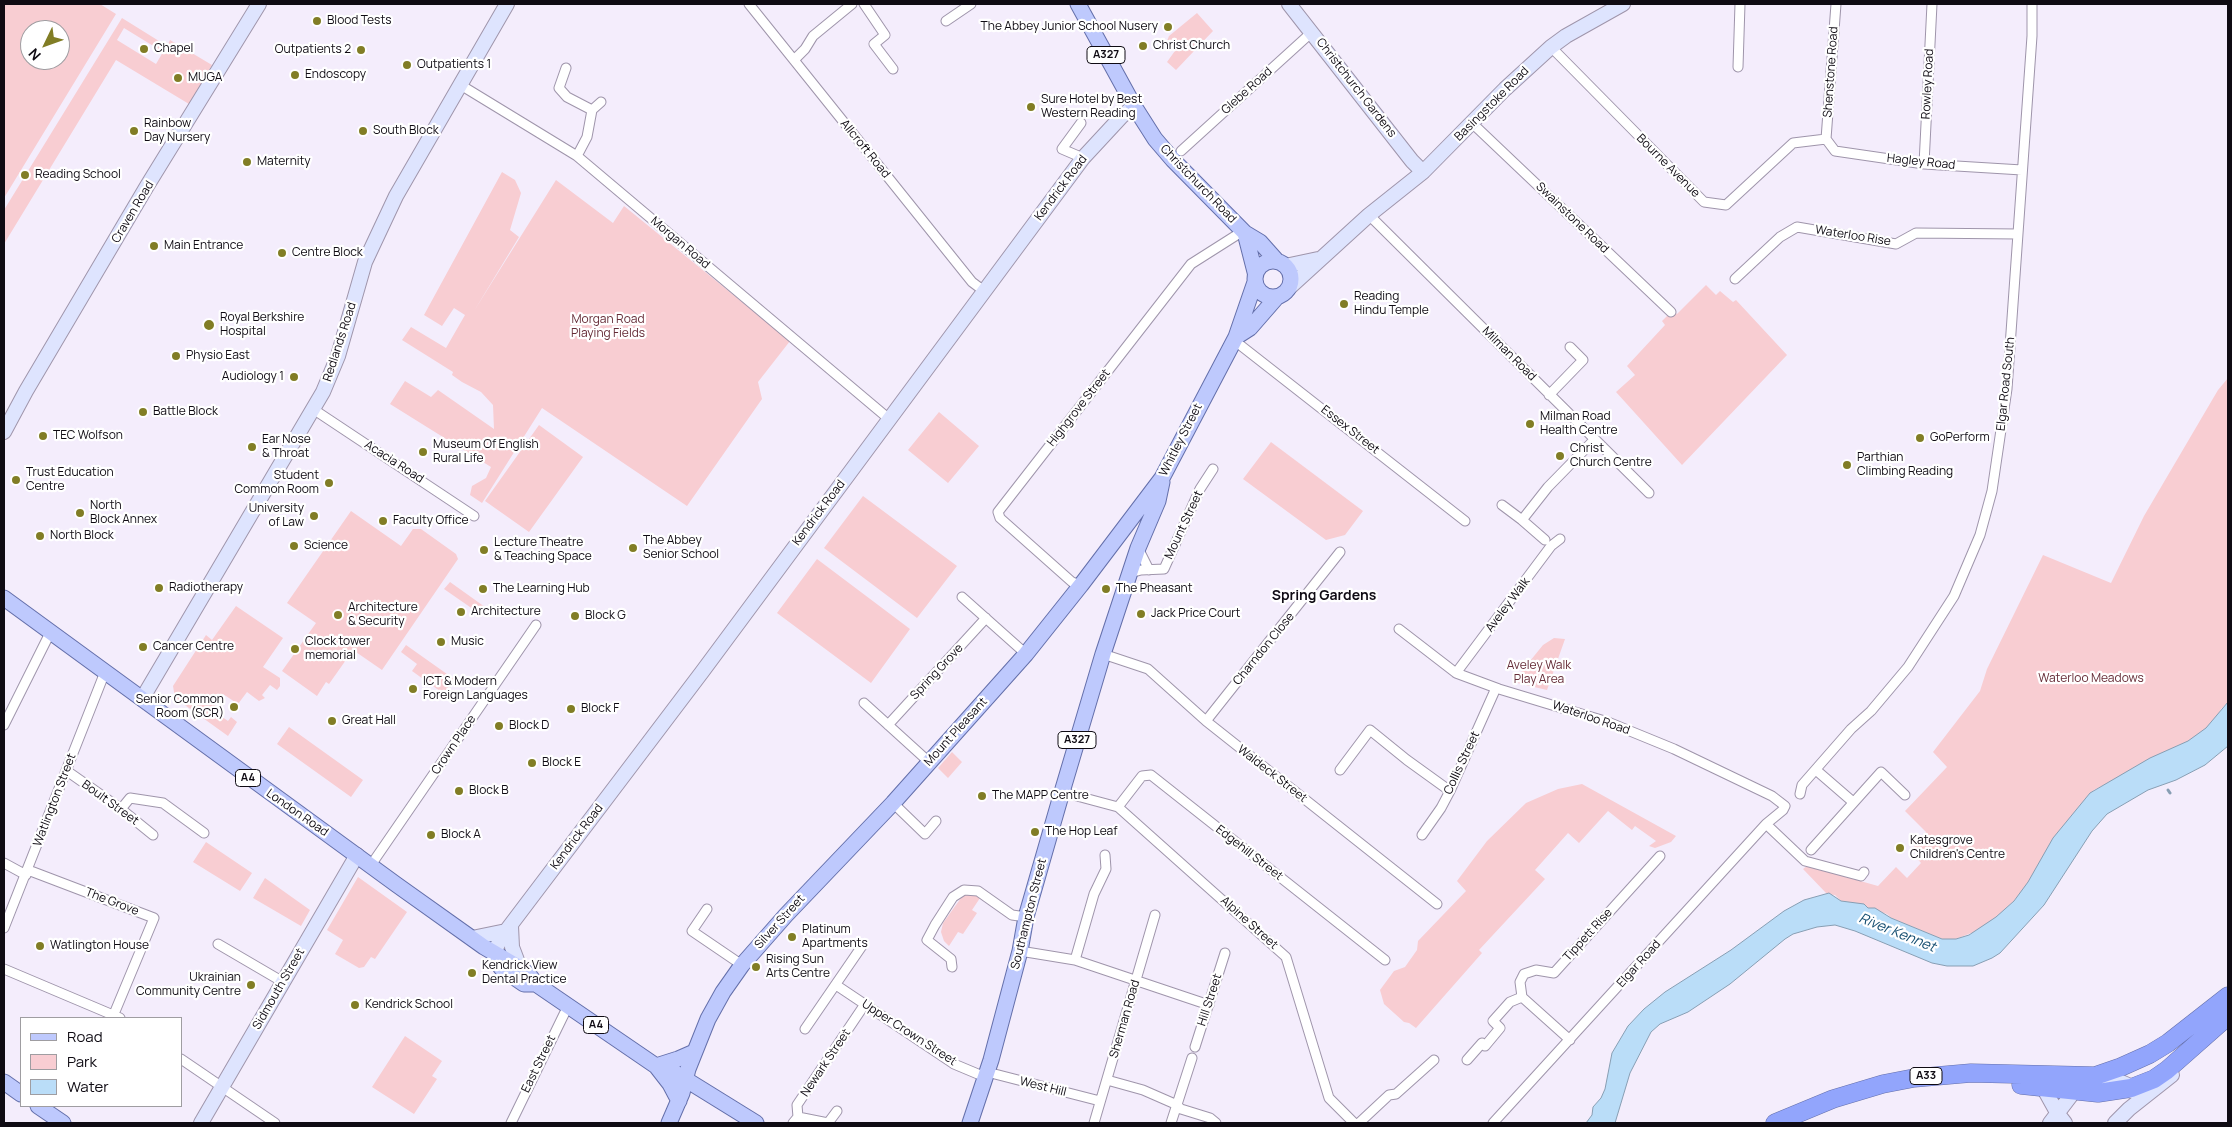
<!DOCTYPE html>
<style>
body{margin:0}
#map{position:relative;width:2232px;height:1127px;overflow:hidden;background:#f4edfc;font-family:Manrope,sans-serif}
canvas{display:block}
.frame{position:absolute;inset:0;border:5px solid #0f0b13;pointer-events:none}
.legend{position:absolute;left:20px;top:1017px;width:162px;height:90px;box-sizing:border-box;background:#fff;border:1px solid #9f9da1;margin:0;padding:6px 9px;list-style:none;font-size:15px;color:#0f0b13}
.legend li{display:flex;align-items:center;gap:10px;height:25px}
.legend b{width:25px;border:1px solid #9f9da1}
.north{position:absolute;left:20px;top:20px;width:50px;height:50px;box-sizing:border-box;background:#fff;border:1px solid #9f9da1;border-radius:50%;rotate:228deg;font-size:14px;font-weight:700;line-height:20px;text-align:center;color:#0f0b13}
.north::after{content:'';display:block;margin:auto;width:18px;height:22px;background:#817d25;clip-path:polygon(50% 0,100% 100%,50% 72%,0 100%)}
</style>
<div id="map">
<canvas width="2232" height="1127"></canvas>
<div class="frame"></div>
<ul class="legend">
<li><b style="height:6px;background:#bec9fd"></b>Road</li>
<li><b style="height:14px;background:#f8cdd2"></b>Park</li>
<li><b style="height:14px;background:#baddf8"></b>Water</li>
</ul>
<div class="north">N</div>
</div>
<script>
const ctx = document.querySelector('canvas').getContext('2d');
ctx.lineJoin = 'round';
function fillPath(path, color) {
  ctx.fillStyle = color;
  ctx.fill(path, 'evenodd');
}
function toPath(rows) {
  const path = new Path2D();
  for (const r of rows) {
    if (r.length === 3) {
      path.moveTo(r[0] + r[2], r[1]);
      path.arc(r[0], r[1], r[2], 0, 2 * Math.PI);
      continue;
    }
    path.moveTo(r[0], r[1]);
    for (let i = 2; i < r.length; i += 2) path.lineTo(r[i], r[i + 1]);
  }
  return path;
}
function stroke(path, color, width, dash) {
  ctx.strokeStyle = color;
  ctx.lineWidth = width;
  ctx.lineCap = dash ? 'butt' : 'round';
  ctx.setLineDash(dash || []);
  ctx.stroke(path);
}
function label(font, color, halo, rows, align = 'center') {
  ctx.font = font + ' Manrope,sans-serif';
  ctx.lineWidth = 4.5;
  ctx.setLineDash([]);
  ctx.textBaseline = 'middle';
  ctx.strokeStyle = halo;
  ctx.fillStyle = color;
  for (const [text, x, y, turn = 0] of rows) {
    ctx.save();
    ctx.translate(x, y);
    ctx.rotate((+turn || 0) * Math.PI / 180);
    ctx.textAlign = isNaN(turn) ? turn : align;
    if (halo) ctx.strokeText(text, 0, 0);
    ctx.fillText(text, 0, 0);
    ctx.restore();
  }
}
const green = toPath([
 [4,4,100,4,116,14,4,198],
 [30,30,60,30,60,60,30,60],
 [1197,13,1213,31,1176,70,1167,62,1177,48,1167,41,1169,36],
 [122,18,167,46,170,40,212,65,189,104,116,60,4,244,4,210],
 [124,28,163,52,156,64,117,40],
 [502,172,515,180,521,193,510,230,519,237,474,311,556,180,613,223,624,206,790,341,758,382,762,399,687,506,542,408,482,503,470,495,472,486,486,478,491,467,390,404,405,381,431,397,438,390,494,429,493,405,481,392,462,382,452,375,453,372,402,340,411,327,446,348,465,315,454,308,442,326,424,315],
 [1706,285,1716,295,1720,291,1733,302,1736,300,1787,355,1682,465,1616,392,1635,375,1627,366,1665,325,1662,321,1673,310,1677,314],
 [2228,378,2228,702,2221,709,2210,732,2094,790,2029,885,2002,913,1972,936,1971,933,1956,939,1942,939,1891,918,1887,914,1841,901,1835,895,1827,894,1803,869,1807,866,1878,886,1896,867,1907,878,1921,863,1915,856,1919,851,1914,846,1926,832,1905,811,1947,767,1933,752,1980,691,1987,669,2043,555,2111,583,2144,516,2218,390],
 [939,412,979,446,948,483,908,450],
 [539,425,583,457,529,532,485,501],
 [1271,442,1363,511,1345,535,1326,540,1243,479],
 [863,496,957,566,917,618,824,548],
 [351,511,401,546,413,529,421,529,456,554,458,559,382,670,353,650,329,684,326,682,317,696,282,671,316,623,287,603],
 [817,559,910,629,871,683,777,613],
 [450,582,485,607,480,614,444,589],
 [236,606,283,638,263,667,280,678,280,686,277,690,270,685,262,695,265,698,259,701,247,692,238,704,223,694,212,710,228,721,231,717,237,722,228,736,175,698,173,686,206,635,212,640],
 [1554,638,1565,639,1547,690,1513,682,1543,645],
 [406,645,454,679,444,694,412,671,417,664,401,652],
 [289,727,363,780,351,797,277,744],
 [952,752,962,762,948,778,938,768],
 [1582,784,1676,836,1671,842,1655,848,1649,846,1656,841,1635,826,1632,830,1608,811,1579,843,1568,833,1535,870,1545,879,1479,950,1482,953,1416,1028,1409,1023,1404,1022,1384,1004,1380,990,1394,971,1405,967,1417,950,1418,941,1466,891,1457,881,1487,841,1526,803,1558,789],
 [206,842,252,873,240,891,193,862],
 [358,877,407,912,375,959,371,957,364,967,359,968,335,954,343,940,327,930],
 [265,878,310,910,301,926,253,898],
 [968,893,982,895,972,910,977,913,963,934,958,932,949,946,944,941,941,932,943,923,961,898],
 [405,1036,442,1061,432,1076,437,1079,414,1114,372,1087]
]);
const water = toPath([
 [2228,702,2228,746,2205,765,2176,780,2148,790,2107,814,2092,831,2044,905,2000,953,1992,958,1973,966,1947,966,1932,963,1855,931,1835,925,1817,927,1793,934,1785,939,1730,984,1688,1012,1660,1024,1651,1032,1630,1073,1615,1123,1586,1123,1592,1115,1593,1107,1601,1098,1605,1089,1612,1053,1628,1026,1644,1009,1665,992,1731,950,1784,911,1804,900,1829,893,1841,901,1864,904,1868,908,1875,908,1891,918,1942,939,1956,939,1969,935,1996,917,2014,901,2028,882,2053,838,2090,793,2150,758,2188,741,2206,728,2228,702]
]);
const stream = toPath([
 [2168,790,2170,793]
]);
const street = toPath([
 [749,4,972,282,984,291],
 [864,4,885,35,874,44,893,69],
 [946,21,971,4],
 [1551,47,1704,202,1726,205,1793,143,1826,139],
 [794,60,805,49,813,36,852,4],
 [1738,67,1740,4],
 [566,68,559,88,567,97,592,110,587,137,577,156],
 [459,84,577,156,889,419],
 [592,110,601,102],
 [1081,123,1062,149,1083,158],
 [1472,123,1671,312],
 [1826,139,1835,151,1924,164,2022,170],
 [1826,139,1836,4],
 [1181,151,1312,32],
 [1924,164,1932,4],
 [1369,215,1649,493],
 [1735,279,1780,237,1797,227,1896,244,1916,233,2018,234],
 [1235,341,1465,521],
 [1549,395,1583,360,1570,347],
 [313,409,474,516],
 [1502,505,1522,520,1548,487,1594,440],
 [1522,520,1545,540],
 [1138,548,1149,570],
 [1130,573,1141,570,1164,569,1200,489,1213,469],
 [1081,585,1072,582,1000,518,998,512,1191,264,1243,231],
 [962,597,1026,654],
 [1399,629,1456,673,1499,689,1608,722,1674,749,1772,796,1785,806,1783,810,1766,824,1493,1123],
 [1103,654,1148,669,1206,721,1437,904],
 [1456,673,1551,546,1560,539],
 [864,703,929,762],
 [1206,721,1340,552],
 [4,725,51,631],
 [888,725,986,618],
 [1340,770,1370,730,1407,760,1450,791],
 [1816,770,1853,802],
 [67,771,121,809,153,835],
 [1062,792,1118,807,1286,957,1329,1098,1354,1123],
 [1800,794,1802,785,1851,729,1871,711,1908,667,1954,596,1980,535,1992,491,2007,389,2032,36,2032,4],
 [893,803,925,834,936,821],
 [1118,807,1142,776,1151,775,1385,960],
 [121,809,130,798,163,803,204,833],
 [1766,824,1805,861,1861,876,1864,872],
 [1422,835,1441,808,1450,791,1496,688],
 [1811,850,1881,772,1905,795],
 [4,863,26,875],
 [371,865,536,625],
 [28,870,154,918,114,1014],
 [707,909,692,931,742,965],
 [4,928,105,672],
 [218,944,283,982],
 [1020,951,1075,960,1209,1005],
 [1075,960,1094,894,1106,869,1105,855],
 [952,967,951,959,927,940,935,925,953,897,964,890,978,891,1012,915,1026,917],
 [4,969,120,1018],
 [836,985,954,1064,985,1077],
 [1522,997,1520,982,1524,974,1536,970,1554,973,1660,856],
 [1522,997,1570,1040],
 [805,1029,862,946],
 [1195,1047,1225,953],
 [181,1059,275,1123],
 [1467,1060,1482,1043,1485,1046,1500,1028,1493,1021,1510,1002,1522,997],
 [987,1072,1100,1101],
 [1107,1080,1143,1090,1175,1104,1181,1109,1210,1118,1216,1123],
 [798,1117,828,1123],
 [511,1123,568,1006],
 [793,1123,798,1117,797,1105,865,1004],
 [828,1123,837,1111],
 [1094,1123,1155,915],
 [1171,1123,1192,1058],
 [1359,1123,1389,1095,1396,1094,1434,1060]
]);
const secondary = toPath([
 [1289,4,1412,161,1423,172],
 [1285,266,1318,259],
 [1290,287,1369,215,1423,172,1505,89,1551,47,1566,36,1623,4],
 [4,432,26,391,147,186,259,4],
 [142,699,323,392,338,356,365,262,396,196,507,4],
 [511,926,512,947,520,968],
 [472,938,506,931],
 [496,954,497,946,506,931,702,672,1083,158,1121,117,1134,106],
 [2095,1076,2121,1082,2128,1085,2132,1091],
 [2043,1087,2058,1114,2065,1123],
 [201,1123,357,855],
 [2050,1123,2079,1085],
 [2115,1123,2129,1109,2172,1075]
]);
const primary = toPath([
 [1078,4,1134,106,1155,139,1173,160,1245,233,1260,242,1276,260],
 [1245,233,1255,272],
 [1273,279,18],
 [1236,337,1250,328,1277,297],
 [4,598,397,885,484,947,520,968,530,976,536,984,656,1066,672,1071,756,1123],
 [495,960,502,969,524,984,536,984],
 [656,1066,670,1084,679,1101],
 [656,1066,678,1059,694,1052],
 [4,1082,21,1094],
 [38,1106,63,1123],
 [669,1123,682,1093,688,1069,708,1019,723,992,742,965,786,915,893,803,1026,654,1081,585,1162,478,1236,337,1255,282],
 [970,1123,991,1060,1020,951,1026,917,1062,792,1103,654,1138,548,1158,501,1162,482]
]);
const highway = toPath([
 [2021,1085,2098,1093,2131,1088,2154,1079,2167,1070,2228,1016],
 [1775,1123,1833,1099,1883,1084,1914,1078,1971,1073,2095,1076,2121,1067,2150,1054,2168,1043,2228,996]
]);
const markers = [
 [317,21,5,"#817d25"],
 [1168,27,5,"#817d25"],
 [1143,46,5,"#817d25"],
 [144,49,5,"#817d25"],
 [361,50,5,"#817d25"],
 [407,65,5,"#817d25"],
 [295,75,5,"#817d25"],
 [178,78,5,"#817d25"],
 [1031,107,5,"#817d25"],
 [134,131,5,"#817d25"],
 [363,131,5,"#817d25"],
 [247,162,5,"#817d25"],
 [25,175,5,"#817d25"],
 [154,246,5,"#817d25"],
 [282,253,5,"#817d25"],
 [1344,304,5,"#817d25"],
 [209,325,6,"#817d25"],
 [176,356,5,"#817d25"],
 [294,377,5,"#817d25"],
 [143,412,5,"#817d25"],
 [1530,424,5,"#817d25"],
 [43,436,5,"#817d25"],
 [1920,438,5,"#817d25"],
 [252,447,5,"#817d25"],
 [423,452,5,"#817d25"],
 [1560,456,5,"#817d25"],
 [1847,465,5,"#817d25"],
 [16,480,5,"#817d25"],
 [329,483,5,"#817d25"],
 [80,513,5,"#817d25"],
 [314,516,5,"#817d25"],
 [383,521,5,"#817d25"],
 [40,536,5,"#817d25"],
 [294,546,5,"#817d25"],
 [633,548,5,"#817d25"],
 [484,550,5,"#817d25"],
 [159,588,5,"#817d25"],
 [483,589,5,"#817d25"],
 [1106,589,5,"#817d25"],
 [461,612,5,"#817d25"],
 [1141,614,5,"#817d25"],
 [338,615,5,"#817d25"],
 [575,616,5,"#817d25"],
 [441,642,5,"#817d25"],
 [143,647,5,"#817d25"],
 [295,649,5,"#817d25"],
 [413,689,5,"#817d25"],
 [234,707,5,"#817d25"],
 [571,709,5,"#817d25"],
 [332,721,5,"#817d25"],
 [499,726,5,"#817d25"],
 [532,763,5,"#817d25"],
 [459,791,5,"#817d25"],
 [982,796,5,"#817d25"],
 [1035,832,5,"#817d25"],
 [431,835,5,"#817d25"],
 [1900,848,5,"#817d25"],
 [792,937,5,"#817d25"],
 [40,946,5,"#817d25"],
 [756,967,5,"#817d25"],
 [472,973,5,"#817d25"],
 [251,985,5,"#817d25"],
 [355,1005,5,"#817d25"]
];
const shields = [
 [1106,55,38],
 [1077,740,38],
 [248,778,25],
 [596,1025,25],
 [1926,1076,32]
];
const shieldNames = [
 ["A327",1106,55],
 ["A327",1077,740],
 ["A4",248,778],
 ["A4",596,1025],
 ["A33",1926,1076]
];
const poiNames = [
 ["Blood Tests",327,21],
 ["The Abbey Junior School Nusery",1158,27,"right"],
 ["Christ Church",1153,46],
 ["Chapel",154,49],
 ["Outpatients 2",351,50,"right"],
 ["Outpatients 1",417,65],
 ["Endoscopy",305,75],
 ["MUGA",188,78],
 ["Sure Hotel by Best",1041,100],
 ["Western Reading",1041,114],
 ["Rainbow",144,124],
 ["Day Nursery",144,138],
 ["South Block",373,131],
 ["Maternity",257,162],
 ["Reading School",35,175],
 ["Main Entrance",164,246],
 ["Centre Block",292,253],
 ["Reading",1354,297],
 ["Hindu Temple",1354,311],
 ["Royal Berkshire",220,318],
 ["Hospital",220,332],
 ["Physio East",186,356],
 ["Audiology 1",284,377,"right"],
 ["Battle Block",153,412],
 ["Milman Road",1540,417],
 ["Health Centre",1540,431],
 ["TEC Wolfson",53,436],
 ["GoPerform",1930,438],
 ["Ear Nose",262,440],
 ["& Throat",262,454],
 ["Museum Of English",433,445],
 ["Rural Life",433,459],
 ["Christ",1570,449],
 ["Church Centre",1570,463],
 ["Parthian",1857,458],
 ["Climbing Reading",1857,472],
 ["Trust Education",26,473],
 ["Centre",26,487],
 ["Student",319,476,"right"],
 ["Common Room",319,490,"right"],
 ["North",90,506],
 ["Block Annex",90,520],
 ["University",304,509,"right"],
 ["of Law",304,523,"right"],
 ["Faculty Office",393,521],
 ["North Block",50,536],
 ["The Abbey",643,541],
 ["Senior School",643,555],
 ["Lecture Theatre",494,543],
 ["& Teaching Space",494,557],
 ["Science",304,546],
 ["Radiotherapy",169,588],
 ["The Learning Hub",493,589],
 ["The Pheasant",1116,589],
 ["Architecture",348,608],
 ["& Security",348,622],
 ["Architecture",471,612],
 ["Jack Price Court",1151,614],
 ["Block G",585,616],
 ["Clock tower",305,642],
 ["memorial",305,656],
 ["Music",451,642],
 ["Cancer Centre",153,647],
 ["ICT & Modern",423,682],
 ["Foreign Languages",423,696],
 ["Senior Common",224,700,"right"],
 ["Room (SCR)",224,714,"right"],
 ["Block F",581,709],
 ["Great Hall",342,721],
 ["Block D",509,726],
 ["Block E",542,763],
 ["Block B",469,791],
 ["The MAPP Centre",992,796],
 ["The Hop Leaf",1045,832],
 ["Block A",441,835],
 ["Katesgrove",1910,841],
 ["Children's Centre",1910,855],
 ["Platinum",802,930],
 ["Apartments",802,944],
 ["Watlington House",50,946],
 ["Rising Sun",766,960],
 ["Arts Centre",766,974],
 ["Kendrick View",482,966],
 ["Dental Practice",482,980],
 ["Ukrainian",241,978,"right"],
 ["Community Centre",241,992,"right"],
 ["Kendrick School",365,1005]
];
const streetNames = [
 ["Shenstone Road",1831,72,-86],
 ["Rowley Road",1928,84,-87],
 ["Christchurch Gardens",1356,88,52],
 ["Glebe Road",1247,91,-42],
 ["Basingstoke Road",1492,104,-45],
 ["Allcroft Road",865,149,51],
 ["Hagley Road",1921,162,6],
 ["Bourne Avenue",1668,166,45],
 ["Christchurch Road",1198,184,46],
 ["Kendrick Road",1061,188,-53],
 ["Craven Road",133,212,-59],
 ["Swainstone Road",1572,218,44],
 ["Waterloo Rise",1853,236,9],
 ["Morgan Road",680,243,40],
 ["Redlands Road",340,342,-72],
 ["Milman Road",1509,354,45],
 ["Elgar Road South",2006,384,-84],
 ["Highgrove Street",1079,408,-52],
 ["Essex Street",1350,430,38],
 ["Whitley Street",1181,440,-63],
 ["Acacia Road",394,462,33],
 ["Kendrick Road",819,513,-53],
 ["Mount Street",1184,525,-65],
 ["Aveley Walk",1508,605,-53],
 ["Charndon Close",1264,649,-51],
 ["Spring Grove",937,672,-47],
 ["Waterloo Road",1591,718,19],
 ["Mount Pleasant",956,732,-48],
 ["Crown Place",454,745,-56],
 ["Collis Street",1462,763,-65],
 ["Waldeck Street",1272,774,38],
 ["Watlington Street",55,800,-69],
 ["Boult Street",110,803,36],
 ["London Road",297,813,35],
 ["Kendrick Road",577,837,-53],
 ["Edgehill Street",1249,853,38],
 ["The Grove",112,902,21],
 ["Southampton Street",1029,914,-76],
 ["Silver Street",780,922,-48],
 ["Alpine Street",1249,923,42],
 ["Tippett Rise",1588,935,-48],
 ["Elgar Road",1639,964,-48],
 ["Sidmouth Street",279,989,-60],
 ["Hill Street",1210,1000,-72],
 ["Sherman Road",1125,1019,-74],
 ["Upper Crown Street",909,1033,33],
 ["Newark Street",826,1063,-56],
 ["East Street",539,1064,-64],
 ["West Hill",1043,1087,14]
];
const parkNames = [
 ["Morgan Road",608,320],
 ["Playing Fields",608,334],
 ["Aveley Walk",1539,666],
 ["Play Area",1539,680],
 ["Waterloo Meadows",2091,679]
];
const neighbourhoodNames = [
 ["Spring Gardens",1324,596]
];
const waterNames = [
 ["River Kennet",1897,933,22]
];
fillPath(green, '#f8cdd2');
fillPath(water, '#baddf8');
stroke(water, '#879eb3', 1);
stroke(stream, '#879eb3', 3);
stroke(street, '#9f95ab', 11);
stroke(secondary, '#9f95ab', 16);
stroke(primary, '#646faa', 17);
stroke(highway, '#646faa', 19);
stroke(street, '#fff', 9);
stroke(secondary, '#dee4fe', 14);
stroke(primary, '#bec9fd', 15);
stroke(highway, '#92a5fc', 18);
for (const [x, y, r, color] of markers) {
  const dot = new Path2D();
  dot.arc(x, y, r, 0, 2 * Math.PI);
  ctx.fillStyle = color;
  ctx.fill(dot);
  stroke(dot, '#fff', 2);
}
for (const [x, y, w] of shields) {
  const box = new Path2D();
  box.roundRect(x - w / 2, y - 8.5, w, 17, 4);
  ctx.fillStyle = '#fff';
  ctx.fill(box);
  stroke(box, '#0f0b13', 1);
}
label('bold 11px', '#0f0b13', null, shieldNames);
label('12px', '#0f0b13', '#fff', poiNames, 'left');
label('12px', '#0f0b13', '#fff', streetNames);
label('12px', '#662d38', '#fff', parkNames);
label('bold 14px', '#0f0b13', '#fff', neighbourhoodNames);
label('italic 14px', '#154e71', '#fff', waterNames);
</script>
